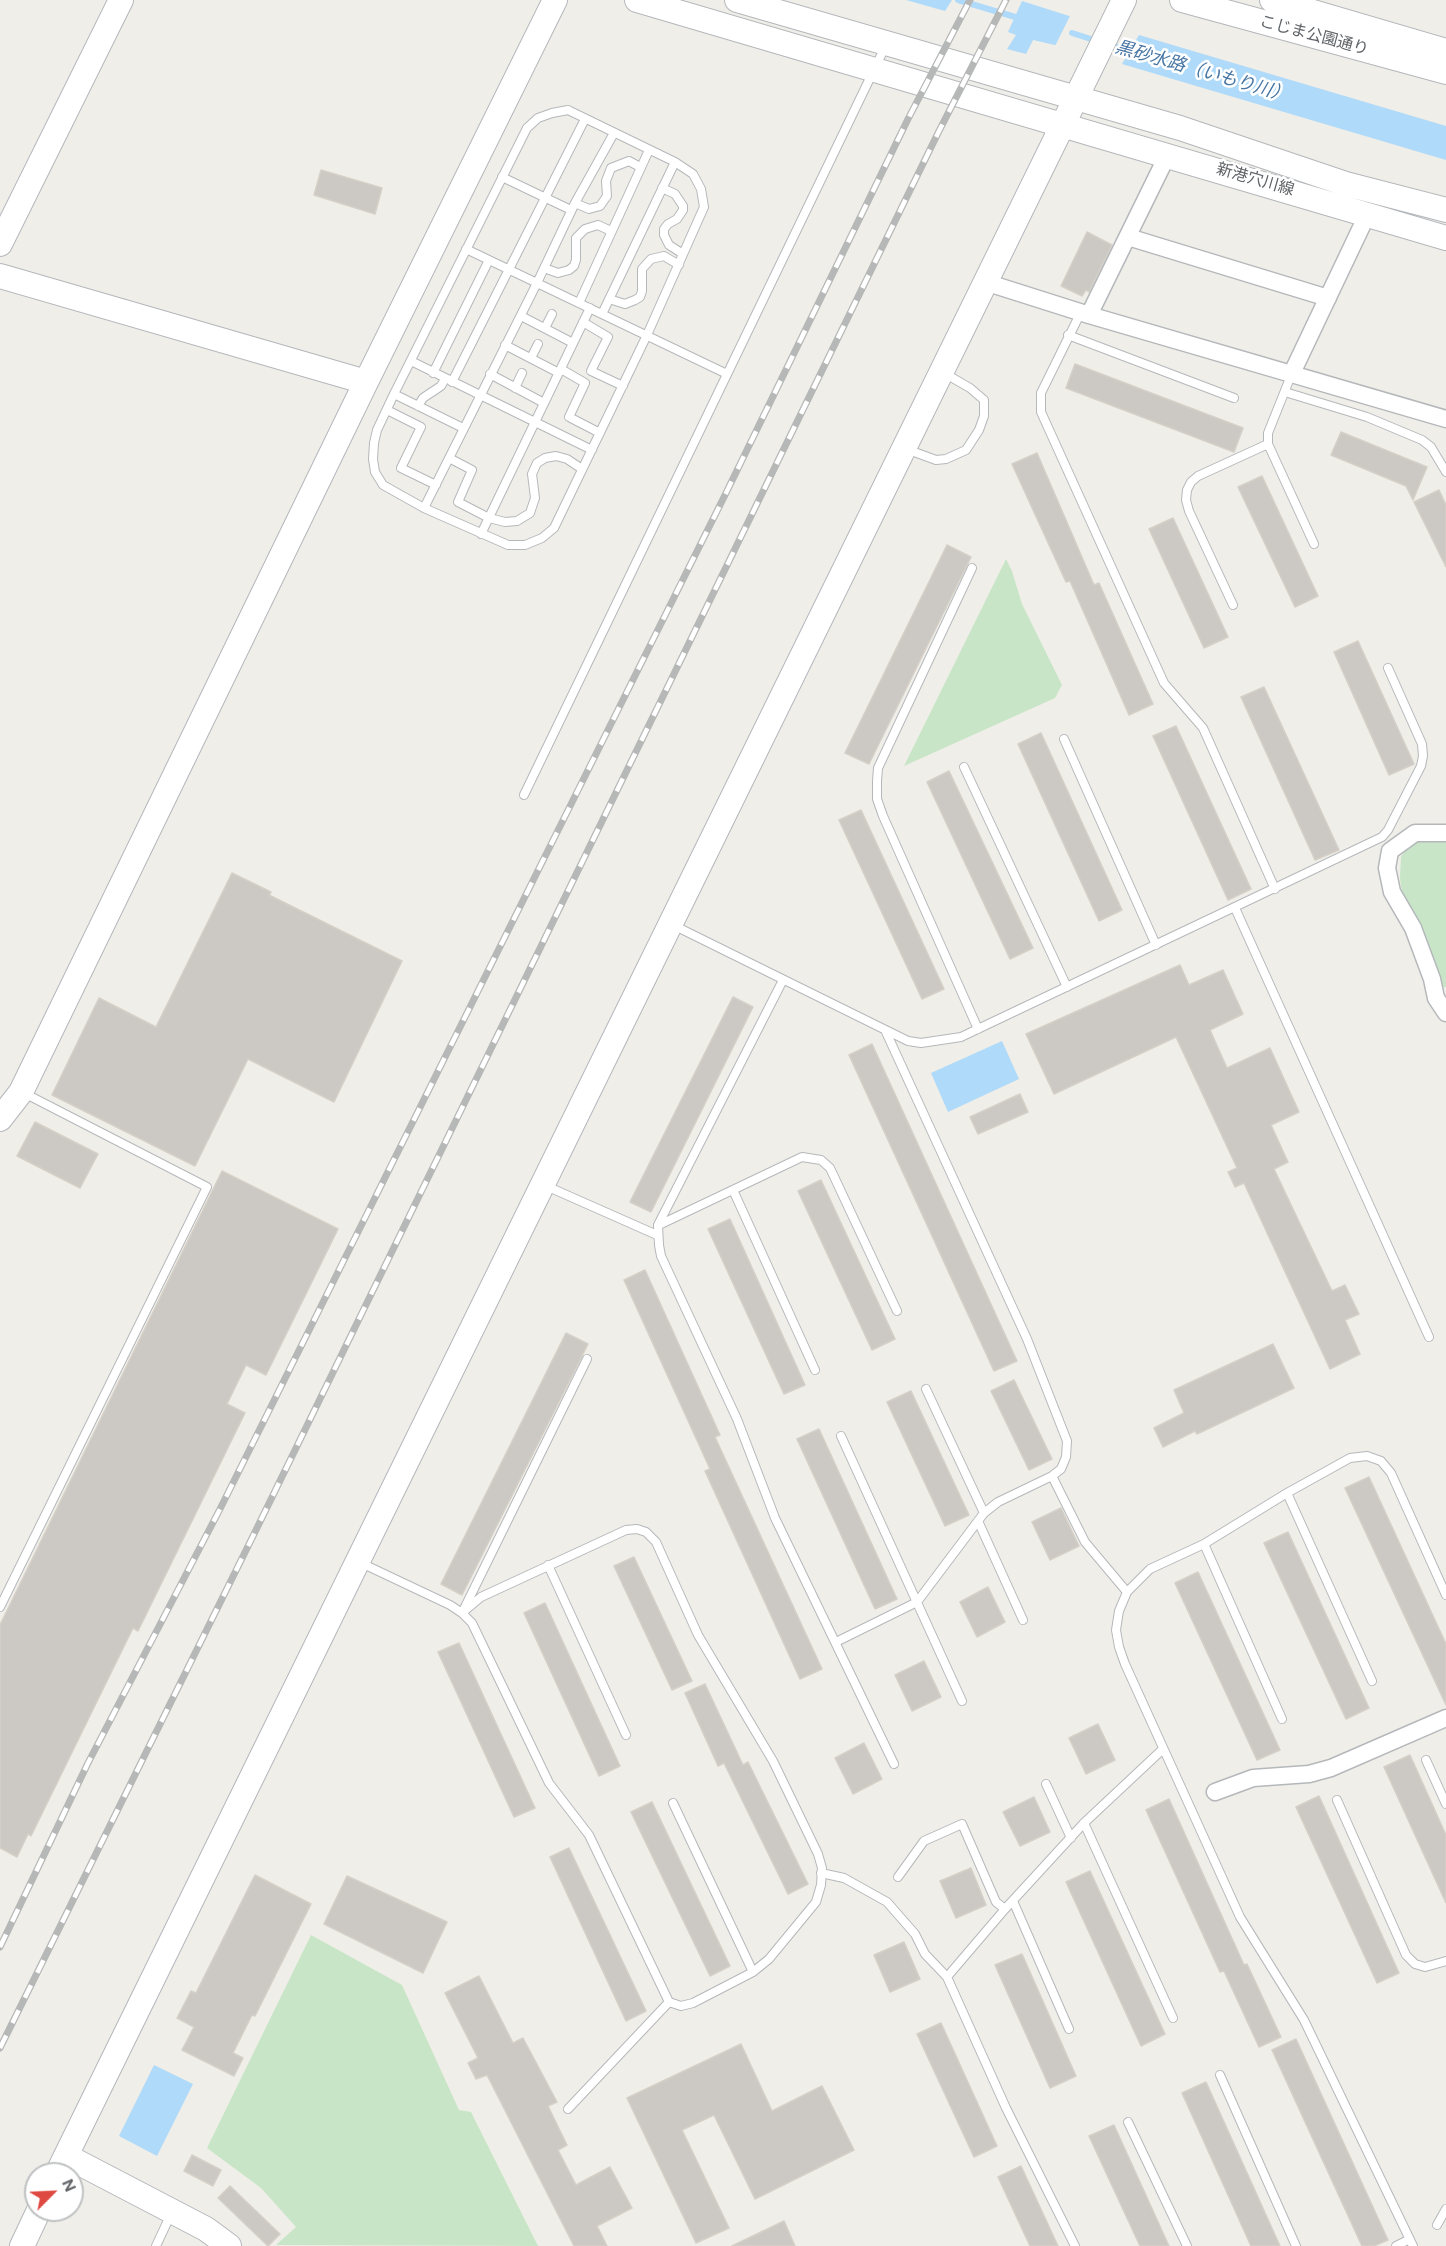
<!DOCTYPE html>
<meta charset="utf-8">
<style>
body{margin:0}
#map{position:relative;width:1446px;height:2246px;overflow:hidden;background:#f0eee8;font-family:"DM Sans",sans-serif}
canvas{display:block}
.north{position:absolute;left:24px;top:2162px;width:60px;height:60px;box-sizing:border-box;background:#fff;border:2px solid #bfc1c2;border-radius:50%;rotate:66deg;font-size:16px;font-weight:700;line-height:24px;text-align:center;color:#5f6367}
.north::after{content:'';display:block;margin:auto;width:21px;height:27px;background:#de4a41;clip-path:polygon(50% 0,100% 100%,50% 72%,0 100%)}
</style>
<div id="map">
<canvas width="1446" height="2246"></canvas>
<div class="north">N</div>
</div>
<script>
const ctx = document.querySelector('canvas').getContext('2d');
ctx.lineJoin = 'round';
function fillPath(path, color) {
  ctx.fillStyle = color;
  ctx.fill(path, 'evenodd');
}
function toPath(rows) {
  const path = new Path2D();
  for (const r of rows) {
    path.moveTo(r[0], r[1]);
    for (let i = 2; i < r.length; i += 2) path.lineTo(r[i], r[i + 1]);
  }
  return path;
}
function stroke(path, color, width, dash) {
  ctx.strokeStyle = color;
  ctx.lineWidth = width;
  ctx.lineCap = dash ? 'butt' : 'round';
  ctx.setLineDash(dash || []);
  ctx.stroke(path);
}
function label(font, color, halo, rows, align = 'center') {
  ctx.font = font + ' "DM Sans","Noto Sans JP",sans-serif';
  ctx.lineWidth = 5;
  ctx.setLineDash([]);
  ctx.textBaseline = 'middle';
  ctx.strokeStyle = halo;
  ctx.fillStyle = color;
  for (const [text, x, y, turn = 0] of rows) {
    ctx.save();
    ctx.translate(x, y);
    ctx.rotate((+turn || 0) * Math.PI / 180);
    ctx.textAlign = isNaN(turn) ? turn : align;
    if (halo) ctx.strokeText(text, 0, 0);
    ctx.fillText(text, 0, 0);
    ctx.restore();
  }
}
const green = toPath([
 [1006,559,1012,571,1022,604,1062,685,1055,698,904,766],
 [1417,838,1446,839,1446,987,1441,987,1403,902,1400,878,1401,857,1409,844],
 [311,1935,402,1985,459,2110,471,2112,538,2246,276,2245,296,2227,261,2188,207,2148]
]);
const water = toPath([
 [906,0,952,0,945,11],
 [1022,1,1085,21,1072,49,1033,40,1026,54,1007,49,1016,35,1008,32],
 [1139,35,1446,126,1446,160,1122,64],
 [1002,1041,1019,1079,948,1112,931,1073],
 [154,2065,193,2084,157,2156,119,2136]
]);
const pier = toPath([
 [1071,14,1086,19,1088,21,1074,51,1071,52,1054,48]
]);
const stream = toPath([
 [958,0,1022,19],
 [1072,33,1097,41],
 [1107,44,1137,53]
]);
const building = toPath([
 [321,170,382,188,375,214,314,195,321,170],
 [1087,232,1112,245,1089,292,1086,290,1082,296,1061,286,1087,232],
 [1075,364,1243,428,1234,452,1066,388,1075,364],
 [1341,432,1427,467,1413,500,1406,486,1331,455,1341,432],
 [1037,453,1094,585,1099,583,1153,704,1129,715,1070,581,1066,582,1012,464,1037,453],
 [1262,476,1318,596,1295,607,1238,487,1262,476],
 [1439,490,1446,505,1446,567,1414,502,1439,490],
 [1173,518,1228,637,1204,648,1149,529,1173,518],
 [947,545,971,557,869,764,845,753,947,545],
 [1358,641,1414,764,1389,775,1334,652,1358,641],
 [1264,687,1339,850,1315,860,1241,697,1264,687],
 [1176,726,1251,889,1228,900,1153,736,1176,726],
 [1041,733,1122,910,1099,921,1018,744,1041,733],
 [949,771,1033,948,1010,959,927,782,949,771],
 [861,810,944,989,922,999,839,820,861,810],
 [232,873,271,892,269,895,402,961,334,1102,248,1059,195,1166,52,1095,99,998,156,1027,232,873],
 [1180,965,1189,985,1223,970,1243,1014,1210,1030,1227,1068,1270,1048,1299,1112,1271,1125,1288,1162,1274,1169,1332,1291,1345,1285,1359,1314,1345,1320,1360,1354,1330,1369,1244,1183,1235,1187,1228,1172,1237,1168,1176,1037,1054,1094,1026,1034,1180,965],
 [733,997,753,1007,651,1212,630,1202,733,997],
 [872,1044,1017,1361,994,1371,849,1055,872,1044],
 [1020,1094,1028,1112,978,1134,970,1117,1020,1094],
 [35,1122,98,1154,80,1188,17,1156,35,1122],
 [222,1171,338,1229,266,1375,246,1365,227,1404,245,1413,138,1631,133,1628,31,1836,28,1834,17,1857,0,1848,0,1625,222,1171],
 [821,1180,895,1339,872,1350,798,1191,821,1180],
 [730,1219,805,1385,784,1394,708,1229,730,1219],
 [645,1270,720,1435,715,1437,822,1669,800,1679,705,1471,710,1469,624,1280,645,1270],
 [566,1333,588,1344,462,1595,441,1584,566,1333],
 [1273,1344,1294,1388,1197,1434,1195,1431,1163,1447,1154,1428,1184,1413,1174,1390,1273,1344],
 [1014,1380,1052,1459,1029,1470,991,1391,1014,1380],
 [911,1391,969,1515,945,1526,887,1402,911,1391],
 [819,1429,897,1599,875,1609,797,1439,819,1429],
 [1369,1477,1446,1644,1446,1705,1345,1488,1369,1477],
 [1061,1508,1079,1546,1050,1560,1032,1522,1061,1508],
 [1288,1532,1369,1708,1346,1719,1264,1543,1288,1532],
 [634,1557,692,1681,672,1690,614,1566,634,1557],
 [1198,1572,1280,1750,1257,1760,1175,1583,1198,1572],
 [988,1587,1005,1622,977,1637,960,1602,988,1587],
 [545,1603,620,1766,599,1776,524,1613,545,1603],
 [459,1643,535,1808,514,1817,438,1652,459,1643],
 [924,1661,941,1697,912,1711,895,1675,924,1661],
 [705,1684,743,1765,748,1762,808,1884,788,1894,724,1763,718,1766,685,1693,705,1684],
 [1098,1724,1115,1760,1086,1774,1069,1738,1098,1724],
 [864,1743,882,1779,853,1794,835,1758,864,1743],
 [1410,1755,1446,1835,1446,1903,1384,1767,1410,1755],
 [1319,1796,1399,1973,1377,1983,1296,1807,1319,1796],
 [1034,1797,1050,1832,1020,1846,1003,1812,1034,1797],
 [1169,1799,1244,1965,1247,1964,1281,2037,1259,2047,1224,1971,1220,1972,1146,1810,1169,1799],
 [652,1802,730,1966,710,1976,631,1812,652,1802],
 [569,1848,646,2011,626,2021,550,1857,569,1848],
 [971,1868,986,1905,956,1918,940,1881,971,1868],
 [1090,1871,1165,2034,1141,2046,1066,1882,1090,1871],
 [255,1875,311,1904,255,2016,252,2015,233,2053,243,2058,234,2076,182,2050,194,2027,177,2018,191,1991,196,1993,255,1875],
 [347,1876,447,1922,423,1973,324,1924,347,1876],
 [904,1942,920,1979,890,1992,874,1955,904,1942],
 [1022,1954,1076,2076,1050,2088,995,1965,1022,1954],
 [479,1976,513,2043,523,2038,557,2102,548,2106,567,2145,558,2150,576,2185,610,2167,632,2208,597,2226,607,2246,574,2246,487,2075,476,2079,468,2063,478,2058,445,1993,479,1976],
 [941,2023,997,2146,974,2157,917,2034,941,2023],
 [1296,2039,1388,2240,1374,2246,1362,2246,1272,2050,1296,2039],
 [741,2044,772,2111,822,2086,854,2150,755,2199,714,2115,682,2130,729,2228,696,2243,627,2098,741,2044],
 [1206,2082,1280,2246,1251,2246,1182,2093,1206,2082],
 [1114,2125,1169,2246,1140,2246,1089,2136,1114,2125],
 [192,2155,221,2170,213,2186,184,2171,192,2155],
 [1021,2166,1058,2246,1030,2246,998,2177,1021,2166],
 [230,2186,280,2234,268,2246,218,2198,230,2186],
 [784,2221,795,2246,732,2246,784,2221]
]);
const lane = toPath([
 [568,110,675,162,693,174,701,189,704,207,647,335,554,528,542,538,525,545,508,545,424,508,383,485,375,472,373,459,374,443,377,430,394,394,527,128,538,118,552,113,568,110],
 [502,177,571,210],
 [662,188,675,194,683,206,683,210,677,219,668,224,664,229,664,235,669,245,683,254],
 [575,203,589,209,600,206,607,196,606,181,611,168,629,161,640,167],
 [466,249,727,374],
 [544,268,558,273,569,270,574,266,576,260,576,238,585,229,598,225,611,231],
 [609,299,625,304,635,300,640,297,642,291,642,269,651,259,664,256,679,265],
 [579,303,649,150],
 [1081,312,1041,393,1041,412,1164,683,1203,728,1275,889],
 [602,314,675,162],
 [521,316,573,343],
 [583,322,608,337,591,371,623,386],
 [545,328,552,314],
 [1068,335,1234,398],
 [505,345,559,373],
 [531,358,538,344],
 [411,361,592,450],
 [561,369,585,383,569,417,600,433],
 [433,373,489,260],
 [1292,373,1268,433,1268,444,1314,544],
 [490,374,544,403],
 [452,382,585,119],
 [515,388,522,373],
 [1285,392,1367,417,1422,440,1431,447,1446,472],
 [394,394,463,428],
 [418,406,423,398,441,386,445,379],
 [387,410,421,427,401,468,436,485],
 [906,449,936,460,946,459,966,450,979,430,984,416,984,400,970,388,944,373],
 [449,458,472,470,458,502,489,518,505,522,517,521,530,513,535,498,532,474,537,463,545,458,556,456,567,459,582,469],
 [424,508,537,283,575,203,614,133],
 [481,534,590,308],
 [972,568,878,768,877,781,877,799,883,816,978,1029],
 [1233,605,1189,511,1186,500,1187,490,1191,482,1198,476,1268,444],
 [1064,739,1156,945],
 [964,767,1067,987],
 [524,795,885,47],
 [1235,908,1429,1337],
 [673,925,908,1041,921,1043,961,1037,1382,837,1388,830,1421,766,1423,756,1422,744,1388,668],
 [783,980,658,1225,659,1245,661,1256,737,1419,775,1518,894,1764],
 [544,1185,657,1235],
 [733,1190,815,1370],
 [659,1225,802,1157,821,1160,830,1168,897,1311],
 [926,1389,984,1513],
 [841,1436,962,1701],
 [1052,1476,1085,1542,1127,1592],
 [1287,1493,1372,1681],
 [978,1521,1023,1620],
 [1204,1544,1282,1719],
 [359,1562,450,1605,462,1613,472,1623,549,1783,589,1835,669,2002,681,2006,693,2003,753,1972,769,1959,816,1902,821,1885,822,1868,818,1854,773,1761,698,1635,656,1542,646,1532,637,1529,626,1530,481,1597,462,1613],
 [548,1565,626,1735],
 [0,1607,207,1187,22,1092],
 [464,1609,587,1359],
 [836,1642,917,1602,984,1513,998,1502,1052,1476,1061,1469,1066,1457,1067,1441,1027,1339,886,1032],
 [1426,1760,1446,1804],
 [1046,1784,1071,1838],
 [1337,1800,1406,1955,1415,1964,1425,1967,1446,1961],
 [673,1803,753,1972],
 [1084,1823,1173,2018],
 [821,1873,844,1878,887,1902,915,1934,925,1954,947,1977,1006,2108,1075,2246],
 [898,1877,924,1841,962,1824,996,1902,1005,1909],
 [1013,1901,1069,2029],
 [947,1977,1005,1909,1084,1823,1163,1749],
 [1220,2075,1296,2246],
 [568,2109,669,2002],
 [1128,2122,1187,2246],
 [1437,2225,1446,2209],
 [156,2246,171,2214],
 [1396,2246,1408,2240],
 [1413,2246,1304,2020,1240,1917,1125,1664,1119,1647,1116,1630,1119,1611,1127,1592,1150,1569,1204,1544,1287,1493,1350,1458,1367,1456,1381,1461,1391,1473,1446,1595]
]);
const street = toPath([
 [1128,237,1328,298],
 [985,282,1089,315,1446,419],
 [1089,315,1168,154],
 [1292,373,1368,213],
 [1446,833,1415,833,1390,851,1387,868,1392,892,1413,928,1432,979,1436,998,1446,1013],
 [1215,1792,1253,1778,1309,1774,1331,1768,1446,1718]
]);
const secondary = toPath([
 [637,0,1446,238],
 [737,0,1180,128,1346,184,1446,210],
 [1182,0,1446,72],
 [1272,0,1446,51],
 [0,244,121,0],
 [0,276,366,382],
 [0,1119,21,1092,366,382,555,0],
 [66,2156,206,2229,229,2246],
 [57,2174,1124,0],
 [22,2246,39,2210]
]);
const rail = toPath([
 [0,1947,88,1763,220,1509,726,493,908,119,970,0],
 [0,2048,256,1530,939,131,1006,0]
]);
const streetNames = [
 ["こじま公園通り",1314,36,15],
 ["新港穴川線",1255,180,16]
];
const waterNames = [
 ["黒砂水路（いもり川）",1202,72,16]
];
fillPath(green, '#c8e6c7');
fillPath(water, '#afdaf9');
fillPath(pier, '#f0eee8');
stroke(stream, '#afdaf9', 6);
fillPath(building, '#ccc9c5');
stroke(building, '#d5d0c7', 1.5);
stroke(lane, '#b5b8bb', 10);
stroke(street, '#b5b8bb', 19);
stroke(secondary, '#b4b7bb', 26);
stroke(lane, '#fff', 8);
stroke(street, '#fff', 16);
stroke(secondary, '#fff', 24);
stroke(rail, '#b6b7b7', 7);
stroke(rail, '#fff', 4.5, [14]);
label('16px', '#5f6367', '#fff', streetNames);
label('italic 18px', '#4876a3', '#fff', waterNames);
</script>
